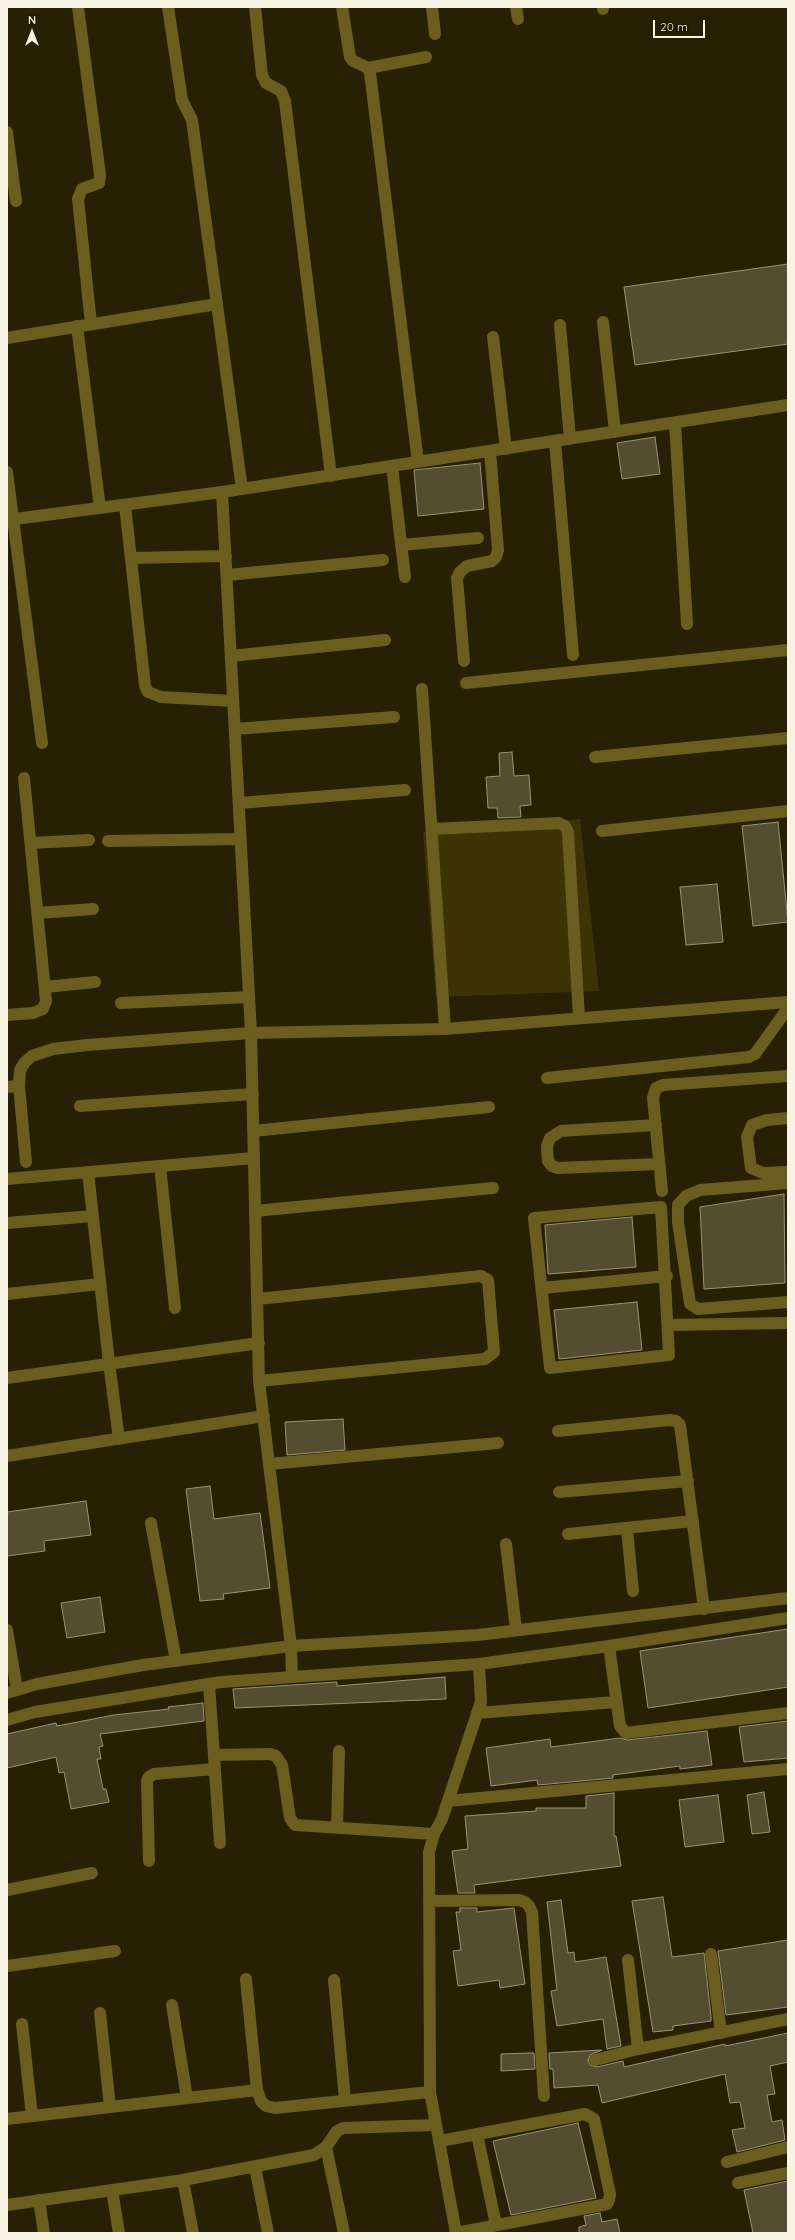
<!DOCTYPE html>
<style>
body{margin:0}
#map{position:relative;width:795px;height:2240px;overflow:hidden;background:#272005;font-family:Quicksand,sans-serif}
canvas{display:block}
.frame{position:absolute;inset:0;border:8px solid #f8f4e4;pointer-events:none}
.north{position:absolute;left:12px;top:12px;width:40px;height:40px;-webkit-text-stroke:3px #1d1700;paint-order:stroke;rotate:0deg;font-size:11px;font-weight:700;line-height:16px;text-align:center;color:#f8f4e4}
.north::after{content:'';display:block;margin:auto;width:14px;height:18px;background:#f8f4e4;clip-path:polygon(50% 0,100% 100%,50% 72%,0 100%)}
.scale{position:absolute;left:653px;top:20px;width:52px;height:18px;box-sizing:border-box;border:2px solid #f8f4e4;border-top:0;padding-left:5px;font-size:12px;line-height:14px;white-space:nowrap;color:#f8f4e4;-webkit-text-stroke:3px #1d1700;paint-order:stroke}
</style>
<div id="map">
<canvas width="795" height="2240"></canvas>
<div class="frame"></div>
<div class="north">N</div>
<div class="scale">20 m</div>
</div>
<script>
const ctx = document.querySelector('canvas').getContext('2d');
ctx.lineJoin = 'round';
function fillPath(path, color) {
  ctx.fillStyle = color;
  ctx.fill(path, 'evenodd');
}
function toPath(rows) {
  const path = new Path2D();
  for (const r of rows) {
    path.moveTo(r[0], r[1]);
    for (let i = 2; i < r.length; i += 2) path.lineTo(r[i], r[i + 1]);
  }
  return path;
}
function stroke(path, color, width, dash) {
  ctx.strokeStyle = color;
  ctx.lineWidth = width;
  ctx.lineCap = dash ? 'butt' : 'round';
  ctx.setLineDash(dash || []);
  ctx.stroke(path);
}
const green = toPath([
 [580,819,599,991,436,997,423,832]
]);
const building = toPath([
 [788,264,788,344,635,365,624,287,788,264],
 [655,437,660,474,622,479,617,443,655,437],
 [480,463,484,509,418,516,414,470,480,463],
 [512,752,514,776,529,775,531,805,520,806,521,817,498,818,497,808,488,808,486,777,500,776,499,753,512,752],
 [778,822,788,922,753,926,742,826,778,822],
 [717,884,723,942,686,945,680,887,717,884],
 [784,1194,785,1283,704,1289,700,1207,784,1194],
 [632,1217,636,1267,548,1274,545,1225,632,1217],
 [637,1302,642,1350,559,1359,554,1310,637,1302],
 [343,1419,345,1450,287,1455,285,1422,343,1419],
 [210,1486,214,1519,260,1513,270,1588,223,1594,224,1599,200,1601,186,1489,210,1486],
 [86,1501,91,1535,44,1541,45,1551,7,1556,7,1512,86,1501],
 [100,1597,105,1632,67,1638,61,1603,100,1597],
 [788,1629,788,1687,648,1708,640,1651,788,1629],
 [445,1677,446,1699,235,1708,233,1689,337,1682,337,1686,445,1677],
 [203,1703,204,1721,100,1734,103,1746,99,1747,101,1759,97,1759,103,1789,106,1789,109,1802,71,1809,64,1772,59,1773,56,1757,7,1768,7,1734,56,1723,57,1726,114,1715,169,1709,168,1707,203,1703],
 [788,1721,788,1758,744,1762,739,1727,788,1721],
 [707,1731,712,1765,680,1769,680,1766,613,1775,613,1778,538,1785,537,1780,491,1786,486,1748,550,1739,551,1747,620,1738,627,1740,707,1731],
 [764,1792,770,1832,752,1834,747,1795,764,1792],
 [614,1793,614,1836,616,1836,621,1866,474,1885,475,1893,458,1893,452,1851,468,1849,465,1816,536,1811,536,1808,586,1808,586,1796,614,1793],
 [718,1795,724,1842,685,1847,679,1800,718,1795],
 [663,1897,672,1957,704,1953,711,2017,711,2021,673,2026,673,2030,653,2032,632,1901,663,1897],
 [561,1900,568,1953,574,1952,575,1962,606,1957,621,2046,607,2049,603,2019,557,2026,551,1991,557,1990,547,1902,561,1900],
 [460,1908,477,1908,477,1912,514,1908,525,1984,500,1988,499,1980,458,1986,453,1951,461,1950,456,1912,460,1912,460,1908],
 [788,1940,788,2007,726,2015,718,1951,788,1940],
 [788,2033,788,2062,770,2066,775,2094,767,2095,772,2122,782,2120,785,2140,737,2152,732,2130,745,2128,740,2102,730,2103,725,2074,602,2103,598,2085,554,2088,553,2069,550,2069,549,2053,602,2050,590,2055,588,2061,590,2065,597,2067,623,2061,624,2067,725,2044,725,2046,788,2033],
 [529,2053,534,2053,535,2069,501,2071,501,2054,529,2053],
 [578,2123,596,2198,511,2215,493,2141,578,2123],
 [788,2181,788,2233,753,2233,744,2190,788,2181],
 [600,2213,602,2222,617,2219,620,2233,579,2233,579,2227,586,2225,584,2216,600,2213]
]);
const minor = toPath([
 [78,7,100,175,99,183,82,189,78,199,91,324],
 [168,7,182,100,192,120,242,489],
 [255,7,262,75,266,83,281,91,285,101,331,476],
 [342,7,350,57,353,61,368,68,370,73,418,462],
 [432,7,435,34],
 [516,7,518,19],
 [603,7,603,9],
 [368,68,426,57],
 [7,132,16,201],
 [603,322,615,432],
 [560,325,570,439],
 [77,326,100,508],
 [493,337,506,449],
 [7,338,217,304],
 [675,423,687,624],
 [555,441,573,655],
 [392,466,405,577],
 [7,472,42,743],
 [222,492,251,1033,259,1381,291,1646,292,1677],
 [125,505,145,686,148,692,161,697,233,701],
 [7,520,222,492,788,405],
 [401,545,478,538],
 [131,558,226,556],
 [227,575,383,560],
 [231,656,385,640],
 [464,661,457,578,460,572,467,566,492,561,496,557,498,550,490,451],
 [466,683,788,650],
 [422,689,445,1029],
 [235,729,394,717],
 [595,757,788,738],
 [239,803,405,790],
 [432,829,559,823,565,826,568,832,579,1017],
 [602,831,788,811],
 [108,841,240,839],
 [31,843,89,840],
 [38,913,93,909],
 [45,987,95,982],
 [121,1003,249,997],
 [7,1015,33,1013,43,1009,46,1001,24,778],
 [547,1078,749,1057,755,1054,788,1008],
 [19,1086,20,1070,25,1062,32,1056,53,1049,87,1045,251,1033,445,1029,788,1002],
 [7,1087,19,1086,26,1162],
 [80,1106,253,1094],
 [788,1118,767,1120,752,1125,747,1137,751,1168,763,1173,788,1172],
 [656,1125,561,1131,550,1138,547,1146,548,1161,552,1166,558,1168,659,1164],
 [253,1131,489,1107],
 [160,1166,175,1308],
 [88,1172,109,1363,119,1439],
 [7,1179,254,1158],
 [788,1183,700,1190,686,1196,678,1205,678,1222,690,1304,698,1309,788,1302],
 [662,1191,653,1098,656,1088,663,1085,788,1076],
 [661,1207,669,1355,550,1368,534,1218,661,1207],
 [255,1211,493,1188],
 [7,1223,93,1216],
 [542,1288,667,1276],
 [7,1294,100,1284],
 [258,1299,481,1276,488,1280,494,1352,485,1359,259,1381],
 [668,1325,788,1323],
 [7,1378,259,1343],
 [558,1431,670,1420,676,1421,680,1425,704,1609],
 [7,1456,264,1416],
 [269,1464,498,1443],
 [559,1492,688,1481],
 [151,1523,176,1661],
 [627,1529,633,1591],
 [568,1534,693,1521],
 [506,1544,516,1630],
 [7,1630,17,1690],
 [609,1646,620,1726,626,1733,788,1713],
 [209,1684,220,1843],
 [7,1693,37,1684,143,1665,291,1646,478,1635,788,1598],
 [477,1713,616,1702],
 [7,1720,35,1712,221,1682,479,1664,609,1646,788,1618],
 [214,1755,270,1754,276,1756,282,1765,290,1818,295,1825,434,1834],
 [448,1801,788,1769],
 [337,1827,339,1751],
 [149,1861,147,1781,149,1777,154,1774,215,1769],
 [7,1890,92,1873],
 [430,1901,519,1900,525,1902,529,1906,532,1912,544,2096],
 [711,1954,721,2033],
 [628,1960,638,2049],
 [7,1966,115,1951],
 [246,1979,257,2090,261,2101,266,2106,275,2108,430,2092],
 [334,1980,345,2100],
 [172,2005,187,2098],
 [100,2013,110,2107],
 [22,2024,32,2116],
 [595,2060,638,2049,788,2019],
 [7,2119,257,2090],
 [477,2134,496,2225],
 [440,2141,585,2114,594,2119,610,2194,609,2200,607,2204,602,2205,456,2233,430,2092,429,1852,434,1834,442,1819,481,1702,479,1664],
 [326,2147,344,2233],
 [727,2162,788,2147],
 [255,2167,268,2233],
 [183,2180,193,2233],
 [738,2183,788,2173],
 [112,2190,119,2233],
 [39,2200,44,2233],
 [7,2205,183,2180,314,2155,326,2147,337,2131,343,2128,436,2125]
]);
fillPath(green, '#3d3304');
fillPath(building, '#544d31');
stroke(building, '#9b9375', 1);
stroke(minor, '#6b5d1e', 12);
</script>
